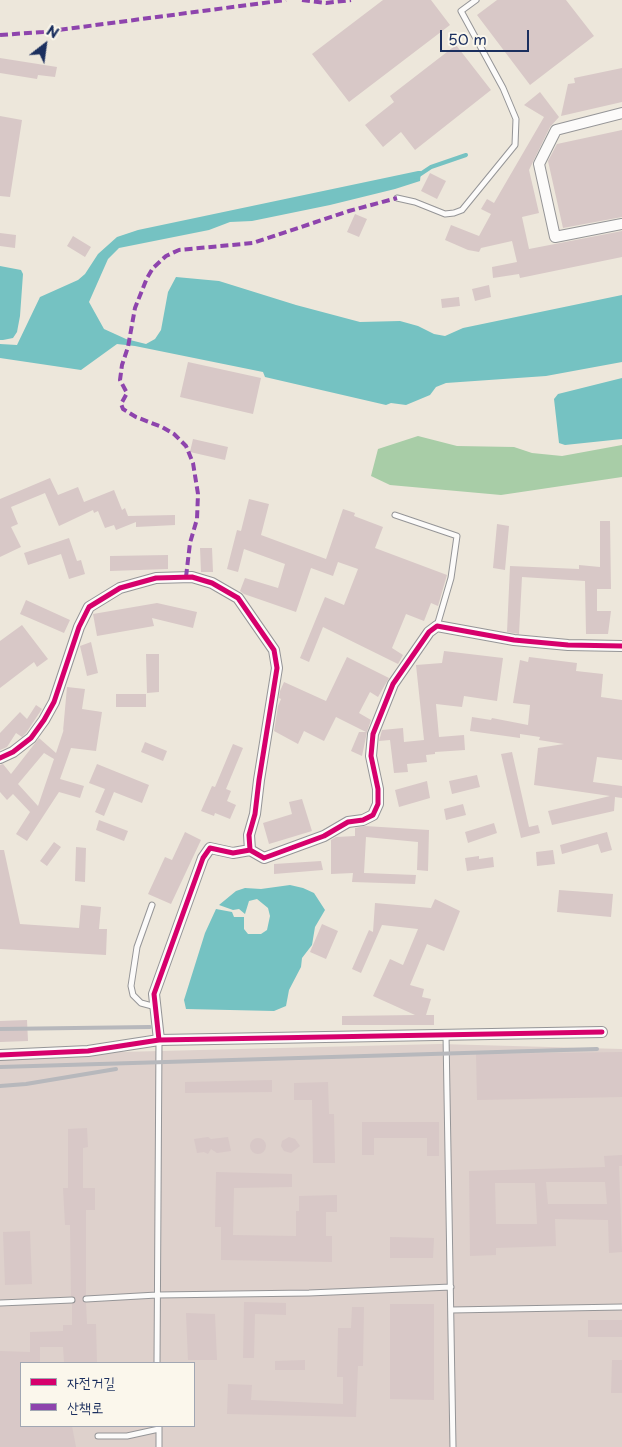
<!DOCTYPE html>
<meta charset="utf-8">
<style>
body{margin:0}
#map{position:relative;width:622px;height:1447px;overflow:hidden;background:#ede7db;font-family:"Playpen Sans","Poor Story",sans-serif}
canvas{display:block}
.legend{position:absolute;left:20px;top:1362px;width:175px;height:65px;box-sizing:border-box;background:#fbf7ec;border:1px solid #a1a7b3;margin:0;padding:6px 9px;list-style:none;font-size:15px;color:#1b2f5e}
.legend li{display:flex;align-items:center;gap:10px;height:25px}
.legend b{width:25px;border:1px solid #a1a7b3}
.north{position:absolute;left:20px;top:20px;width:50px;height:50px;-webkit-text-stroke:4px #fbf7ec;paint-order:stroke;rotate:30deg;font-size:14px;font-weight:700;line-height:20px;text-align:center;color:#1b2f5e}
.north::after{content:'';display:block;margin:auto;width:18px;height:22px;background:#1b2f5e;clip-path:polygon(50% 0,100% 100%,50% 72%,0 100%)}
.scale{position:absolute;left:440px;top:30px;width:89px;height:22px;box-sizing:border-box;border:2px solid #1b2f5e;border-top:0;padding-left:6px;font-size:15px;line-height:18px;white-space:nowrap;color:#1b2f5e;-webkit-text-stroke:4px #fbf7ec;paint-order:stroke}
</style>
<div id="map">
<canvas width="622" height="1447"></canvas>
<ul class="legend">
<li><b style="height:6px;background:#d6006c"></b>자전거길</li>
<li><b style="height:6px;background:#8e44ad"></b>산책로</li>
</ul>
<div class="north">N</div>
<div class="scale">50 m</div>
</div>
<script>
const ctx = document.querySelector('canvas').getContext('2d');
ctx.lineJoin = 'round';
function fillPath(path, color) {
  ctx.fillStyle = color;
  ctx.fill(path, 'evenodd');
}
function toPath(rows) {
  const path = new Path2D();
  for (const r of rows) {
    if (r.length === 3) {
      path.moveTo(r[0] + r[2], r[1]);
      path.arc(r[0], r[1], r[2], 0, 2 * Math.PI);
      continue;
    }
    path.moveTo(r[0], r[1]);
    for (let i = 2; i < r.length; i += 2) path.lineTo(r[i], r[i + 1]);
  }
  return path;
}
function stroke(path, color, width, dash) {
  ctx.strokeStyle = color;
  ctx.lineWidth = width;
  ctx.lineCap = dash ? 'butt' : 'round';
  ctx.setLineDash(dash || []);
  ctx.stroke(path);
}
const industrial = toPath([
 [440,1044,622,1049,622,1447,0,1447,0,1055],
 [21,1363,194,1363,194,1426,21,1426]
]);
const forest = toPath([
 [418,436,457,446,514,447,532,453,562,456,622,445,622,477,501,495,390,485,371,476,378,449]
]);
const water = toPath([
 [418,171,421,171,420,181,395,189,330,205,252,221,230,222,209,230,119,248,108,259,89,302,104,329,126,339,146,344,155,339,161,330,168,292,176,277,219,281,296,305,360,322,400,321,418,326,434,334,445,336,463,328,622,295,622,362,546,376,446,383,436,387,430,395,406,405,391,403,386,405,265,377,263,372,135,346,117,344,81,370,0,358,0,344,17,345,40,297,78,280,85,274,98,254,117,237,138,230],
 [0,266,21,270,23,274,20,316,17,332,13,338,3,340,0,340],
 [622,378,622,439,565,445,559,443,554,399,558,394],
 [290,885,303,888,314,893,325,910,315,927,312,945,302,958,301,967,289,990,286,1006,274,1011,186,1009,184,1000,205,933,216,909,232,912,234,917,244,917,244,929,248,934,261,934,267,930,270,916,268,908,257,899,249,901,245,914,239,909,233,910,219,905,236,891,245,888,261,889]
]);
const stream = toPath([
 [416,177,431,167,466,155]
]);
const building = toPath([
 [383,0,431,0,450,25,349,102,312,54],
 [497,0,566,0,594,36,530,85,477,15],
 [456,45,491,90,415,150,401,132,383,147,365,125,394,102,390,96],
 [0,58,57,67,55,77,38,75,37,79,0,73],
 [622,68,622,102,561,116,568,84,575,83,574,78],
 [540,92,559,117,550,127,529,170,539,213,522,217,529,249,622,231,622,257,520,278,519,274,493,278,492,267,517,262,512,241,481,248,479,252,468,250,445,240,451,225,479,236,491,214,481,209,487,199,494,203,544,117,524,105],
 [0,116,22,120,10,197,0,196],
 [622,130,622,217,563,228,548,161,557,144],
 [430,173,446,181,437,199,421,191],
 [355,214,367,219,359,237,347,232],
 [0,233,16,235,15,248,0,246],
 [73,236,91,247,85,257,67,246],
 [489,285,491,297,475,301,472,289],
 [459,297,460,306,442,308,441,299],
 [188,362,261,378,253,414,180,397],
 [193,439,228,447,225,460,190,452],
 [50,478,58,495,78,487,84,502,114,490,122,510,125,508,128,516,175,515,175,525,136,527,136,522,116,530,114,525,105,528,98,511,94,513,93,510,59,526,45,493,11,507,18,524,11,527,21,547,0,557,0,499],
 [249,499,269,504,261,535,326,559,343,509,355,513,354,516,383,527,375,548,447,575,438,606,431,603,424,621,406,614,392,648,403,655,398,664,323,627,309,662,300,658,325,597,344,605,358,569,338,562,333,576,311,568,296,612,244,594,240,591,245,578,278,588,285,564,244,549,238,572,227,569,237,530,241,531],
 [600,521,610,521,611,589,597,589,597,611,611,611,608,634,586,634,585,581,522,577,519,634,507,632,510,566,579,569,579,565,600,567],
 [497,524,509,526,505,570,493,568],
 [69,538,77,561,81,560,85,574,69,579,61,554,28,565,24,553],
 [200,548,212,548,213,572,201,572],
 [168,555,168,569,110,571,110,556],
 [26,600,70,620,64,633,20,614],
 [157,603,197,612,193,628,152,618,154,626,97,636,93,614],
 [22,625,48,659,37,667,34,662,0,688,0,641],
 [91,642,98,673,87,676,80,646],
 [444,651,503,658,497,701,464,696,462,707,436,704,439,737,464,735,465,750,435,752,435,754,426,755,427,762,407,764,408,772,394,773,390,740,379,741,382,730,403,728,404,742,424,740,416,665,442,663],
 [146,654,159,654,159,692,147,693],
 [347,657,389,678,378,697,370,692,359,713,371,720,367,732,362,756,351,751,359,732,366,732,336,717,324,741,304,731,298,744,274,731,278,706,281,699,279,698,280,691,284,682,326,701],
 [529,657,577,663,576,671,603,674,601,697,622,700,622,760,597,757,593,782,622,786,622,798,615,797,614,811,552,825,548,811,610,796,534,785,538,748,564,744,539,740,540,737,520,734,520,738,470,731,472,717,491,720,492,718,528,725,530,705,513,703,520,660,528,662],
 [67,687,85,689,82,709,102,712,96,751,71,748,60,779,84,786,80,798,59,792,27,841,16,834,30,812,13,794,7,800,0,792,0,765,3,764,11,774,39,738,56,753,64,729,63,731],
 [44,753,54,759,38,806,18,784],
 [116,694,146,694,146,707,116,707],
 [36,705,42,709,26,733,22,737,16,733,7,747,0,750,0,733,20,712,27,719],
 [145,742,167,751,163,761,141,752],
 [233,744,243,748,226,789,231,791,227,801,236,805,230,819,215,813,214,816,201,811,212,786,215,787],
 [512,752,529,827,538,825,540,833,521,838,501,754],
 [97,764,149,785,142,803,114,792,104,816,95,812,105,789,89,783],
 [477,775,480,787,452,794,449,781],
 [427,781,430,798,399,807,395,790],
 [302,799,312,831,269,844,263,823,292,814,289,802],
 [463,804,466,815,446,820,444,809],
 [99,820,128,831,124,841,96,830],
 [494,823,497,833,468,843,465,832],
 [365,826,429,830,428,871,417,870,418,842,366,837,364,873,416,875,415,884,352,882,353,873,331,874,331,840,336,837,355,836,355,828],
 [185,832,201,840,171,904,148,894,165,857,172,860],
 [607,832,612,850,601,853,598,844,562,854,560,845],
 [54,842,61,847,47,866,40,861],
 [76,847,86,848,85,882,75,881],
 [0,850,4,850,20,924,79,928,81,905,101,907,99,929,107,929,106,955,0,949],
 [553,850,555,864,537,866,536,852],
 [479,856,479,859,493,857,494,867,467,871,465,858],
 [321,861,323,870,274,874,274,864],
 [559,890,613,894,611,917,557,912],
 [435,899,460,911,444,951,427,944,410,985,424,989,422,997,431,999,426,1015,434,1015,434,1025,342,1025,342,1016,415,1015,373,996,390,959,403,965,418,929,382,925,361,973,352,969,369,930,373,932,375,903,431,908],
 [322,924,338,931,326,959,310,952],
 [27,1020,28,1041,0,1042,0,1021],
 [622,1052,622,1097,477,1100,476,1054],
 [272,1080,272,1092,185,1093,185,1082],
 [328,1082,329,1114,334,1114,335,1163,313,1163,312,1100,294,1100,294,1083],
 [362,1122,439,1122,439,1156,427,1156,427,1138,374,1138,374,1155,362,1155],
 [87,1128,88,1147,83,1148,83,1188,95,1188,95,1210,86,1210,86,1295,82,1299,86,1303,87,1324,96,1324,97,1363,64,1363,63,1347,40,1347,40,1363,21,1363,21,1426,72,1426,76,1447,0,1447,0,1351,30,1352,30,1332,63,1331,63,1325,72,1325,72,1304,76,1299,71,1296,70,1225,65,1225,63,1188,68,1188,68,1129],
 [208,1137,211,1139,228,1137,231,1151,217,1153,211,1149,208,1154,204,1152,197,1153,194,1139],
 [289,1137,295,1139,300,1146,291,1153,284,1151,281,1146,282,1141],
 [258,1146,8],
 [622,1155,622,1166,619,1166,622,1252,609,1253,608,1220,555,1219,556,1246,496,1248,496,1255,470,1256,469,1171,605,1167,604,1156],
 [546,1182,605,1182,607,1204,548,1204],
 [495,1183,535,1183,537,1224,496,1224],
 [216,1172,292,1174,292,1187,234,1188,233,1235,296,1236,296,1211,299,1211,299,1196,337,1195,337,1212,326,1212,326,1236,332,1236,332,1262,221,1260,221,1227,215,1227],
 [30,1231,32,1284,5,1285,3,1232],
 [390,1237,434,1238,433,1258,390,1258],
 [244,1302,286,1303,286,1315,255,1314,254,1358,243,1358],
 [390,1304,434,1304,434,1400,390,1399],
 [352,1307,364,1307,363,1366,358,1366,356,1417,227,1414,228,1384,252,1385,251,1400,343,1404,343,1377,337,1377,338,1328,351,1328],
 [186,1313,215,1314,217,1360,188,1360],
 [588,1320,622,1320,622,1337,588,1337],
 [305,1360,305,1370,275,1370,275,1361],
 [612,1360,622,1360,622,1393,611,1393]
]);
const service = toPath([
 [397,198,415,202,445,214,454,213,462,210,515,145,516,119,503,88,461,11,476,0],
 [395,515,457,536,451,578,437,626],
 [152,905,137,947,131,986,133,995,141,1003,156,1007],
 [446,1035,453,1447],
 [86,1299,157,1295,309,1293,451,1287],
 [0,1303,72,1300],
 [451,1310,622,1307],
 [157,1363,159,1040],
 [159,1426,159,1447],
 [98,1436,127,1436,159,1429]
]);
const minor = toPath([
 [622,113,556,130,539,164,555,237,622,224],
 [0,758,13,752,31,738,44,720,54,702,79,627,89,607,120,588,156,578,192,577,212,583,238,598,274,650,277,668,259,780,255,814,249,835,250,850,233,853,210,848,203,858,154,994,159,1040],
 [250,850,264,858,324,836,348,822,363,820,373,815,378,804,378,789,371,756,373,734,393,684,429,632,437,626,514,640,568,645,622,646],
 [0,1055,88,1051,159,1040,602,1032]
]);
const rail = toPath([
 [0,1029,150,1027],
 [0,1067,597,1049],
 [0,1086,26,1084,116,1069]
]);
const quiet = toPath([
 [302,0,326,3,351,0],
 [0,35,43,32,286,0],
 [186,577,190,543,197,519,198,494,193,463,186,446,174,434,162,427,136,417,123,409,121,404,127,393,120,380,122,365,128,347,135,308,147,278,153,268,166,256,179,250,253,243,349,211,397,198]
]);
const cycleway = toPath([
 [0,758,13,752,31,738,44,720,54,702,79,627,89,607,120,588,156,578,192,577,212,583,238,598,274,650,277,668,259,780,255,814,249,835,250,850,233,853,210,848,203,858,154,994,159,1040],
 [250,850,264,858,324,836,348,822,363,820,373,815,378,804,378,789,371,756,373,734,393,684,429,632,437,626,514,640,568,645,622,646],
 [0,1055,88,1051,159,1040,602,1032]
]);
fillPath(industrial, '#ded1cc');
fillPath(forest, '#a8cda7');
fillPath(water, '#75c2c2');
stroke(stream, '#75c2c2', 4);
fillPath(building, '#d8c8c7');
stroke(service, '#959597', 7);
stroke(minor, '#959597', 12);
stroke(service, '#fcfbfa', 5);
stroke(minor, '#fcfbfa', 10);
stroke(rail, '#b7b8bc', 4);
stroke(quiet, '#8e44ad', 4, [8, 4]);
stroke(cycleway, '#d6006c', 5);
</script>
